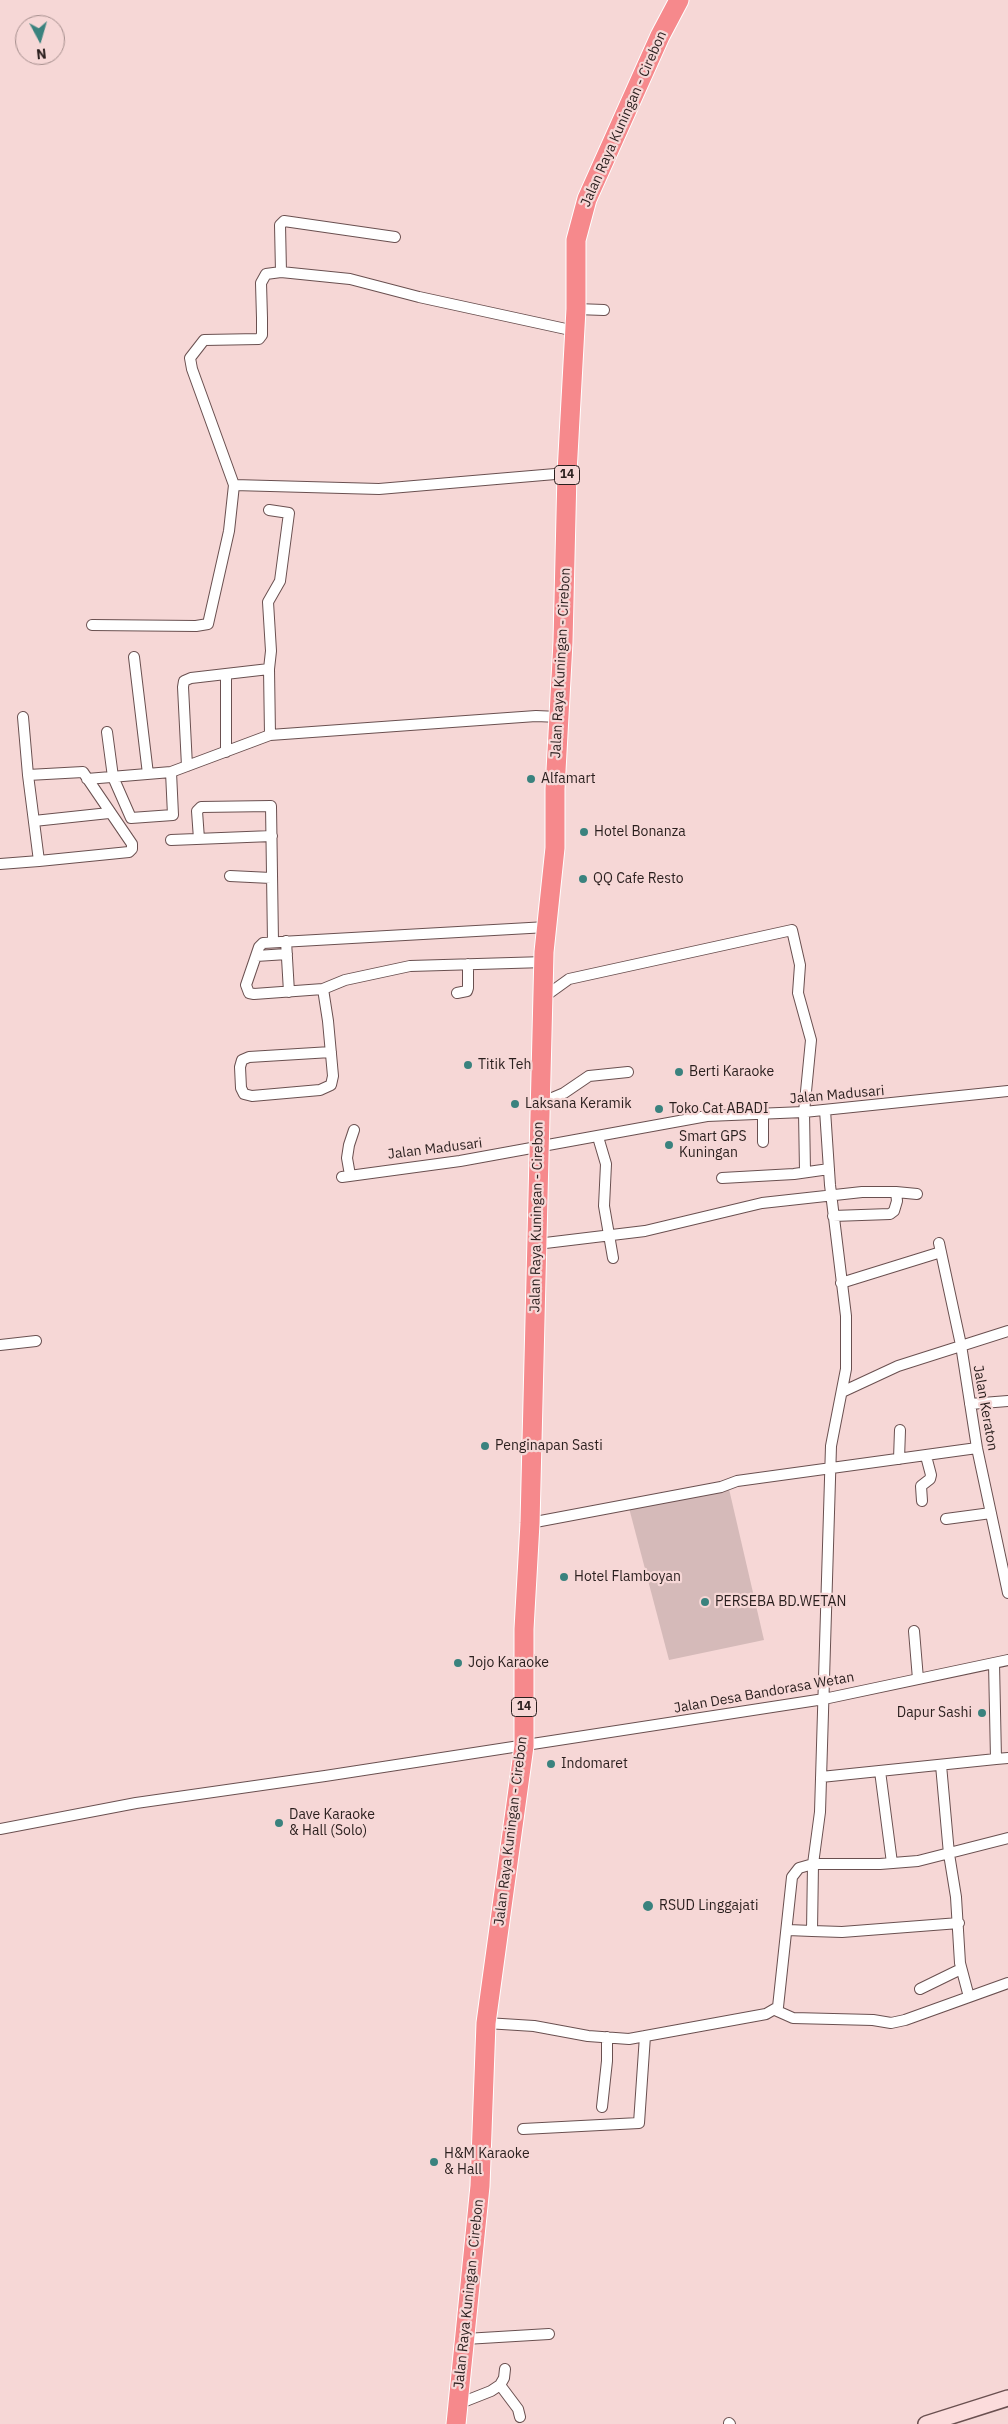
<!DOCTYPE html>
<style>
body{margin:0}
#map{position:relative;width:1008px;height:2424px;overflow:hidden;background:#f6d7d6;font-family:"IBM Plex Sans",sans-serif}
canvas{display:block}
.north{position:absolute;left:15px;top:15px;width:50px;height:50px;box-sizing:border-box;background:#f6d7d6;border:1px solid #a48d8c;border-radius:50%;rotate:174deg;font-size:14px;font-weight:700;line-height:20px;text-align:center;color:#2a1f1e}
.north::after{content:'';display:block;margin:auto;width:18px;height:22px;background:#3a827e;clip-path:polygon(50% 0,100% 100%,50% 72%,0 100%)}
</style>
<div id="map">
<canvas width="1008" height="2424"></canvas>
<div class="north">N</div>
</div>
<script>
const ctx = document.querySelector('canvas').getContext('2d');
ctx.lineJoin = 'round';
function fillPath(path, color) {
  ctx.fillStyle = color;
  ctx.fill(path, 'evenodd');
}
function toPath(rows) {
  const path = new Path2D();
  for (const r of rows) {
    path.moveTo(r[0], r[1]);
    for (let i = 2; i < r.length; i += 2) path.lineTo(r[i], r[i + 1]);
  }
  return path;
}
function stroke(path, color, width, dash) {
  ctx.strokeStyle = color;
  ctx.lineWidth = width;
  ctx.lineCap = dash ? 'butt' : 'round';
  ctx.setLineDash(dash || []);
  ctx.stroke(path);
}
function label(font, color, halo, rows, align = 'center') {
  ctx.font = font + ' "IBM Plex Sans",sans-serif';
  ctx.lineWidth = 4.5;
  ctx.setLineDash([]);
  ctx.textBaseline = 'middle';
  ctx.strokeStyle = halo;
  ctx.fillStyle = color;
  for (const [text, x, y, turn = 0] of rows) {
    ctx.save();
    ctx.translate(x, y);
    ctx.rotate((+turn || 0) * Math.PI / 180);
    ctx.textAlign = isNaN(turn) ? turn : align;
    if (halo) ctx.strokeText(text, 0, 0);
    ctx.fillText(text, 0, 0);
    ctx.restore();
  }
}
const green = toPath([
 [729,1489,764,1640,669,1660,629,1508]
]);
const street = toPath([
 [281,272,280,225,284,221,395,237],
 [576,309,604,310],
 [234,485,379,489,567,473],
 [269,510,289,513,280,581,268,602,271,651,269,669,270,735],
 [92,625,196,626,208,624,229,531,234,485,192,369,190,358,204,340,259,339,262,335,262,318,261,283,266,274,281,272,350,279,419,297,575,331],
 [134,657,148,774],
 [23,717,28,775],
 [107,732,113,777,131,818,173,815,171,772],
 [226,752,226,675],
 [187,766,183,687,184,681,191,678,269,669],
 [87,779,171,772,270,735,536,716,559,717],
 [34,821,109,813],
 [199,839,197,811,201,807,271,806,273,942],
 [171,840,272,836],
 [0,864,39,861,129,852,132,849,132,844,83,772,28,775,39,861],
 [230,876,271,878],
 [286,941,289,992],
 [256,956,287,954],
 [545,962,410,966,345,980,323,989,254,994,249,993,246,985,259,947,263,943,547,927],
 [323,989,328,1021,333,1076,331,1085,320,1090,252,1096,244,1094,241,1088,240,1067,242,1060,249,1057,331,1052],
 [457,993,467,991,468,988,468,964],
 [544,997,569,979,792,930,800,965,798,993,811,1040,804,1112,805,1171],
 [540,1103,564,1093,589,1076,628,1072],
 [825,1110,830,1185,846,1316,846,1369,831,1446,820,1812,813,1864,812,1931,842,1932,959,1923],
 [598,1137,606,1164,604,1206,613,1258],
 [763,1142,763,1114],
 [350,1175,347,1158,349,1145,354,1130],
 [342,1177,460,1161,707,1116,804,1112,1008,1091],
 [722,1178,794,1174,829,1169],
 [896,1192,917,1194],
 [939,1243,961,1345,977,1448,1008,1593],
 [537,1244,645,1231,762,1203,862,1192,896,1192,897,1201,894,1211,890,1214,833,1216],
 [841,1283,941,1252],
 [0,1345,36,1341],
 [842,1392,898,1366,1008,1331],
 [970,1404,1008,1401],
 [899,1459,900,1430],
 [922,1501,921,1486,930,1479,931,1475,926,1456],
 [946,1519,991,1513],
 [530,1523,721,1487,737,1481,977,1448],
 [914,1631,918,1679],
 [996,1759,1008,1758],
 [941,1765,949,1854,956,1897,960,1963,969,1997],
 [880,1771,892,1863],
 [821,1777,996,1759,994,1663],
 [0,1829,136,1803,325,1776,824,1699,1008,1660],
 [788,1930,812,1931],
 [920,1989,961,1969],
 [775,2010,793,2018,873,2020,891,2023,905,2020,1008,1983],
 [486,2023,534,2026,588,2036,629,2039,766,2014,778,2007,792,1877,799,1868,813,1864,880,1864,918,1861,1008,1838],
 [602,2107,607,2061,607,2037],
 [523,2129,639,2123,645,2036],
 [465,2339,549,2334],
 [500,2385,518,2409,520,2417],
 [458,2404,491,2391,500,2385,504,2378,505,2369],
 [729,2423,730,2424]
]);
const secondary = toPath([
 [926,2424,1008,2398]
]);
const highway = toPath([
 [456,2424,480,2186,486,2023,524,1746,524,1629,530,1523,544,952,555,848,555,789,563,642,567,473,576,309,576,240,587,199,660,36,679,0]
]);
const markers = [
 [531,779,5,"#3a827e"],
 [584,832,5,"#3a827e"],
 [583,879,5,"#3a827e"],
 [468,1065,5,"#3a827e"],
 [679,1072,5,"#3a827e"],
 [515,1104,5,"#3a827e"],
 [659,1109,5,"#3a827e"],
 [669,1145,5,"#3a827e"],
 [485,1446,5,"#3a827e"],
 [564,1577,5,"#3a827e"],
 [705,1602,5,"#3a827e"],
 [458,1663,5,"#3a827e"],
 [982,1713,5,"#3a827e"],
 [551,1764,5,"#3a827e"],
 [279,1823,5,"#3a827e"],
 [648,1906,6,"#3a827e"],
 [434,2162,5,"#3a827e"]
];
const shields = [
 [567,475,25],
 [524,1707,25]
];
const shieldNames = [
 ["14",567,475],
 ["14",524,1707]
];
const streetNames = [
 ["Jalan Raya Kuningan - Cirebon",624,119,-66],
 ["Jalan Raya Kuningan - Cirebon",561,663,-87],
 ["Jalan Madusari",837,1095,-5],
 ["Jalan Madusari",435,1149,-7],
 ["Jalan Raya Kuningan - Cirebon",537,1217,-89],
 ["Jalan Keraton",985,1408,80],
 ["Jalan Desa Bandorasa Wetan",764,1693,-10],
 ["Jalan Raya Kuningan - Cirebon",511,1831,-83],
 ["Jalan Raya Kuningan - Cirebon",469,2294,-84]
];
const poiNames = [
 ["Alfamart",541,779],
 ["Hotel Bonanza",594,832],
 ["QQ Cafe Resto",593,879],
 ["Titik Teh",478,1065],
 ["Berti Karaoke",689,1072],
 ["Laksana Keramik",525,1104],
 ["Toko Cat ABADI",669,1109],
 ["Smart GPS",679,1137],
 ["Kuningan",679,1153],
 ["Penginapan Sasti",495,1446],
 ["Hotel Flamboyan",574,1577],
 ["PERSEBA BD.WETAN",715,1602],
 ["Jojo Karaoke",468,1663],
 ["Dapur Sashi",972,1713,"right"],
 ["Indomaret",561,1764],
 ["Dave Karaoke",289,1815],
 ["& Hall (Solo)",289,1831],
 ["RSUD Linggajati",659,1906],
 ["H&M Karaoke",444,2154],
 ["& Hall",444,2170]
];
fillPath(green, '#d5bab9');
stroke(street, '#6a5050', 12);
stroke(secondary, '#6a5050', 18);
stroke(highway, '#fff', 21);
stroke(street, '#fff', 10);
stroke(secondary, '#fcdcdc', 15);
stroke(highway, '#f6898c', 19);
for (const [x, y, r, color] of markers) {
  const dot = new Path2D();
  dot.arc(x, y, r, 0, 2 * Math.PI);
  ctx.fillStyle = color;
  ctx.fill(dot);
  stroke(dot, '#f6d7d6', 2);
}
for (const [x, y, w] of shields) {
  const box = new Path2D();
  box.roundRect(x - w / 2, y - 9.5, w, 19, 4);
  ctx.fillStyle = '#f6d7d6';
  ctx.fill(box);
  stroke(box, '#2a1f1e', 1);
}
label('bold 12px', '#2a1f1e', null, shieldNames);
label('14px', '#2a1f1e', '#f6d7d6', streetNames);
label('14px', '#2a1f1e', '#f6d7d6', poiNames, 'left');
</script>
